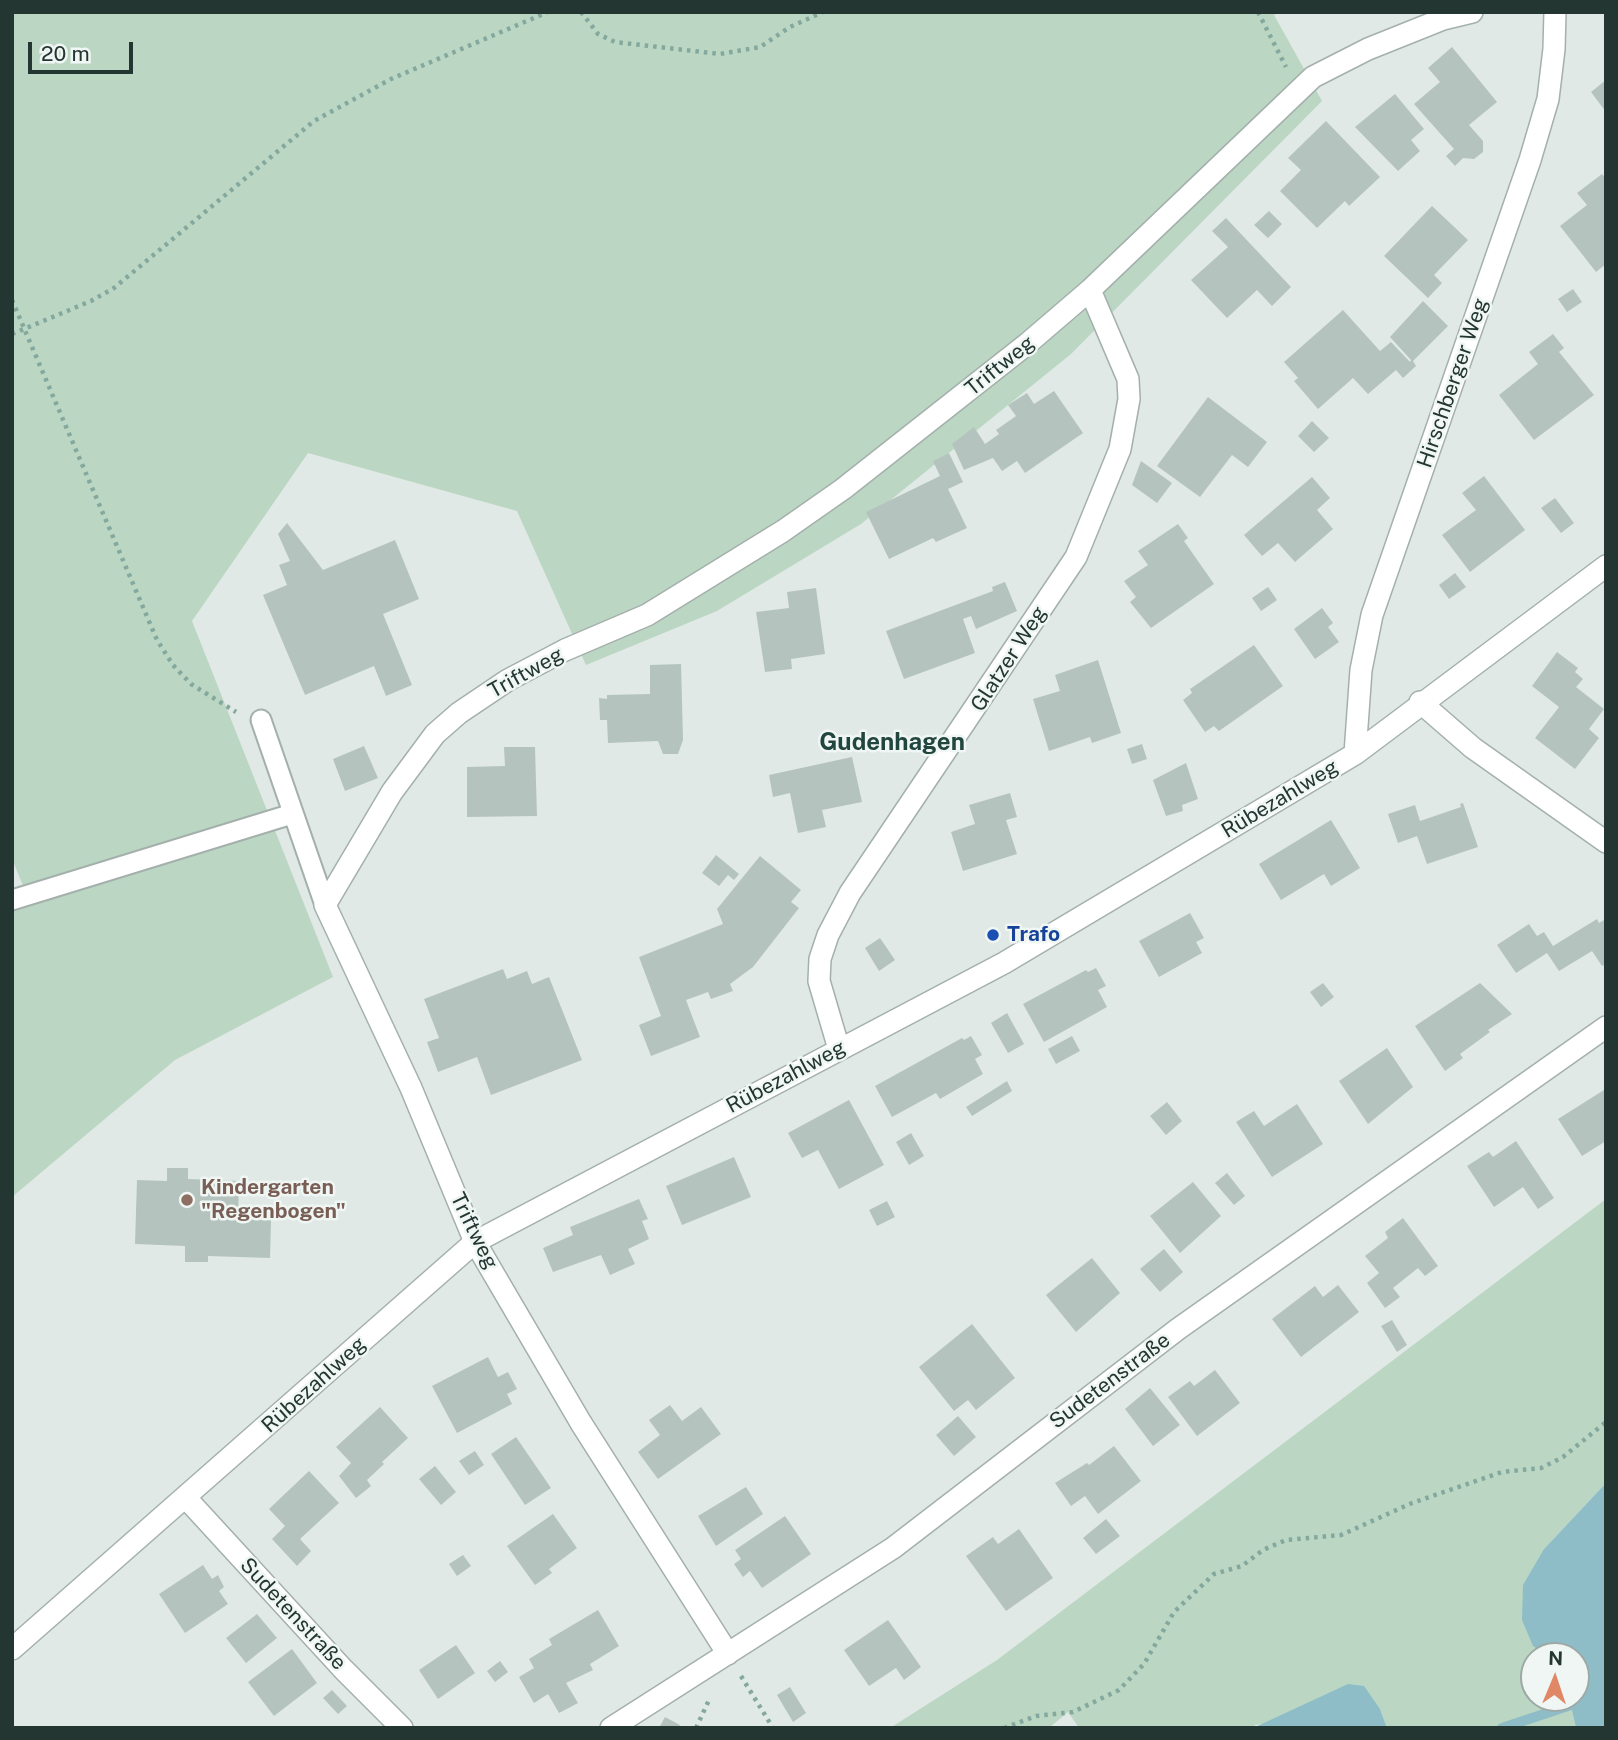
<!DOCTYPE html>
<meta charset="utf-8">
<style>
body{margin:0}
#map{position:relative;width:1618px;height:1740px;overflow:hidden;background:#e0e9e5;font-family:"Public Sans",sans-serif}
canvas{display:block}
.frame{position:absolute;inset:0;border:14px solid #233632;pointer-events:none}
.north{position:absolute;left:1520px;top:1642px;width:70px;height:70px;box-sizing:border-box;background:#eff6f3;border:2px solid #9da9a6;border-radius:50%;rotate:2deg;font-size:19px;font-weight:700;line-height:28px;text-align:center;color:#233632}
.north::after{content:'';display:block;margin:auto;width:24px;height:32px;background:#e08866;clip-path:polygon(50% 0,100% 100%,50% 72%,0 100%)}
.scale{position:absolute;left:28px;top:42px;width:105px;height:32px;box-sizing:border-box;border:4px solid #233632;border-top:0;padding-left:9px;font-size:21px;line-height:24px;white-space:nowrap;color:#233632;-webkit-text-stroke:5px #eff6f3;paint-order:stroke}
</style>
<div id="map">
<canvas width="1618" height="1740"></canvas>
<div class="frame"></div>
<div class="north">N</div>
<div class="scale">20 m</div>
</div>
<script>
const ctx = document.querySelector('canvas').getContext('2d');
ctx.lineJoin = 'round';
function fillPath(path, color) {
  ctx.fillStyle = color;
  ctx.fill(path, 'evenodd');
}
function toPath(rows) {
  const path = new Path2D();
  for (const r of rows) {
    path.moveTo(r[0], r[1]);
    for (let i = 2; i < r.length; i += 2) path.lineTo(r[i], r[i + 1]);
  }
  return path;
}
function stroke(path, color, width, dash) {
  ctx.strokeStyle = color;
  ctx.lineWidth = width;
  ctx.lineCap = dash ? 'butt' : 'round';
  ctx.setLineDash(dash || []);
  ctx.stroke(path);
}
function label(font, color, halo, rows, align = 'center') {
  ctx.font = font + ' "Public Sans",sans-serif';
  ctx.lineWidth = 5;
  ctx.setLineDash([]);
  ctx.textBaseline = 'middle';
  ctx.strokeStyle = halo;
  ctx.fillStyle = color;
  for (const [text, x, y, turn = 0] of rows) {
    ctx.save();
    ctx.translate(x, y);
    ctx.rotate((+turn || 0) * Math.PI / 180);
    ctx.textAlign = isNaN(turn) ? turn : align;
    if (halo) ctx.strokeText(text, 0, 0);
    ctx.fillText(text, 0, 0);
    ctx.restore();
  }
}
const green = toPath([
 [12,12,1280,12,1274,15,1322,101,1071,354,861,524,717,611,586,665,517,511,308,453,192,621,333,977,175,1060,12,1197,12,912,31,905,12,859],
 [1606,1199,1606,1483,1544,1549,1533,1646,1545,1656,1534,1656,1534,1698,1572,1698,1576,1728,1387,1728,1380,1709,1255,1725,1253,1728,1079,1728,1068,1712,1049,1728,890,1728,997,1660]
]);
const water = toPath([
 [1606,1483,1606,1728,1576,1728,1571,1705,1572,1698,1576,1698,1576,1656,1545,1656,1533,1646,1522,1620,1523,1585,1544,1549],
 [1348,1684,1364,1686,1380,1709,1387,1728,1253,1728]
]);
const stream = toPath([
 [1502,1728,1571,1705]
]);
const building = toPath([
 [1452,47,1497,102,1469,125,1483,141,1483,152,1474,159,1463,158,1455,166,1446,156,1454,149,1414,104,1440,82,1428,68],
 [1606,80,1606,112,1591,92],
 [1395,94,1424,129,1411,140,1420,151,1398,171,1355,127],
 [1326,121,1380,177,1349,206,1345,201,1317,228,1280,191,1301,170,1288,158],
 [1602,174,1606,179,1606,264,1596,272,1560,226,1587,205,1577,193],
 [1432,206,1468,240,1434,275,1442,283,1428,298,1384,256],
 [1269,211,1282,224,1268,238,1254,225],
 [1226,218,1291,287,1272,306,1257,290,1227,318,1191,280,1228,247,1212,231],
 [1573,289,1582,302,1567,312,1558,299],
 [1423,301,1448,326,1413,361,1416,366,1403,378,1396,370,1368,394,1353,378,1318,409,1294,381,1298,378,1284,362,1343,310,1380,351,1391,342,1410,362,1411,360,1390,337],
 [1553,334,1564,348,1559,352,1594,395,1534,440,1499,395,1538,364,1529,352],
 [1054,391,1083,433,1025,473,1017,461,1002,471,993,458,964,470,952,444,974,427,985,444,999,434,996,430,1016,416,1008,405,1027,393,1034,404],
 [1208,397,1267,442,1248,467,1232,455,1200,497,1157,466],
 [1312,421,1329,438,1314,452,1298,436],
 [949,453,963,482,948,489,967,528,936,542,933,538,889,559,866,512,940,476,933,461],
 [1141,461,1172,483,1157,503,1132,485],
 [1484,476,1525,530,1470,572,1442,535,1476,510,1462,493],
 [1312,477,1330,498,1317,510,1333,529,1295,562,1278,543,1262,556,1244,535],
 [1555,498,1574,523,1561,533,1541,508],
 [287,523,323,570,395,540,419,599,383,614,412,685,386,696,374,666,305,695,263,595,287,585,279,565,290,561,278,534],
 [1178,524,1188,538,1184,541,1214,584,1151,628,1130,602,1136,597,1124,581,1148,565,1138,551],
 [1455,573,1466,587,1449,599,1439,585],
 [1005,582,1017,611,976,629,971,616,963,619,975,653,904,679,886,631,993,591,992,587],
 [1268,587,1277,600,1261,611,1252,598],
 [816,588,825,654,791,659,792,669,765,672,756,612,789,608,787,592],
 [1322,608,1333,623,1328,627,1339,642,1315,659,1294,629],
 [1254,645,1283,686,1219,731,1214,726,1205,732,1183,700,1192,693,1190,689],
 [1557,652,1578,668,1575,672,1583,679,1576,687,1604,709,1589,729,1599,738,1575,769,1535,738,1559,707,1532,686],
 [1098,660,1121,733,1092,743,1090,737,1049,751,1033,699,1060,691,1055,675],
 [681,664,683,740,678,754,663,754,658,741,608,743,607,720,600,720,599,698,607,699,607,695,650,694,650,665],
 [1142,744,1147,759,1132,764,1127,749],
 [364,746,378,778,345,791,333,759],
 [504,747,535,747,537,816,467,817,467,767,505,766],
 [852,757,862,802,822,810,826,827,798,833,790,793,773,797,769,775],
 [1186,763,1198,799,1182,805,1183,811,1166,816,1153,780],
 [1010,793,1017,817,1006,820,1017,854,963,871,951,832,975,824,969,805],
 [1463,803,1478,847,1427,864,1417,836,1398,843,1388,814,1415,805,1420,821,1461,807,1460,804],
 [1331,820,1360,868,1331,886,1324,874,1281,900,1259,864],
 [716,855,739,874,734,880,728,875,719,886,702,873],
 [760,856,801,890,791,902,799,908,753,967,730,984,733,991,711,999,708,992,686,1000,700,1037,651,1056,639,1025,661,1016,639,957,723,924,717,909],
 [1190,913,1204,938,1196,942,1202,953,1159,977,1139,941],
 [1597,919,1599,923,1606,919,1606,964,1602,966,1592,951,1559,971,1547,953,1516,973,1497,945,1529,924,1537,936,1544,932,1553,946],
 [880,938,895,960,879,971,865,948],
 [1096,968,1106,986,1098,990,1107,1007,1044,1042,1023,1004,1086,970,1088,972],
 [503,969,507,979,527,971,532,984,549,977,582,1060,491,1095,477,1057,438,1072,427,1042,439,1038,424,999],
 [1323,983,1334,997,1321,1007,1310,992],
 [1480,983,1512,1014,1488,1030,1490,1032,1460,1054,1463,1058,1445,1071,1415,1026],
 [1007,1013,1024,1044,1008,1053,991,1023],
 [971,1036,982,1055,975,1059,983,1074,940,1099,936,1093,892,1117,875,1086,962,1038,964,1040],
 [1072,1036,1080,1051,1056,1064,1048,1049],
 [1387,1048,1413,1087,1368,1124,1339,1081],
 [1007,1081,1012,1091,972,1116,966,1107],
 [1604,1090,1606,1141,1582,1156,1558,1119],
 [849,1100,884,1165,839,1189,818,1150,802,1158,788,1133],
 [1167,1102,1182,1121,1166,1135,1150,1116],
 [1297,1104,1323,1144,1272,1177,1236,1122,1254,1111,1264,1126],
 [911,1133,924,1156,909,1165,896,1142],
 [1516,1141,1554,1198,1538,1209,1523,1187,1494,1207,1467,1166,1489,1152,1493,1157],
 [734,1157,751,1197,682,1225,666,1186],
 [167,1168,188,1168,188,1179,239,1181,238,1219,271,1220,270,1258,208,1256,208,1262,185,1262,185,1246,135,1244,137,1180,167,1181],
 [1227,1173,1245,1196,1234,1205,1215,1183],
 [1193,1182,1221,1216,1180,1253,1150,1216],
 [639,1199,648,1219,642,1221,649,1239,628,1249,635,1264,610,1275,601,1255,553,1272,543,1248,573,1235,570,1227],
 [887,1201,895,1217,877,1226,869,1210],
 [1403,1218,1438,1266,1425,1276,1418,1268,1393,1288,1400,1297,1385,1308,1367,1283,1379,1273,1365,1256,1388,1238,1385,1232],
 [1164,1249,1183,1272,1160,1292,1140,1269],
 [1092,1258,1120,1293,1076,1332,1046,1295],
 [1338,1285,1359,1312,1301,1357,1272,1319,1315,1286,1323,1297],
 [1392,1320,1407,1345,1397,1352,1381,1326],
 [972,1324,1015,1378,976,1410,968,1400,954,1411,919,1367],
 [488,1357,498,1377,508,1372,517,1389,507,1394,512,1404,457,1433,432,1386],
 [1215,1370,1240,1403,1197,1436,1168,1397,1190,1381,1194,1386],
 [1150,1388,1180,1425,1153,1446,1125,1409],
 [670,1405,682,1421,701,1407,721,1434,658,1479,638,1452,660,1435,649,1420],
 [380,1407,408,1438,382,1462,384,1464,367,1480,371,1486,356,1498,339,1476,351,1463,336,1447],
 [958,1416,976,1437,954,1456,936,1435],
 [516,1437,551,1488,525,1505,491,1454],
 [1114,1446,1141,1481,1098,1514,1085,1496,1071,1506,1055,1483,1087,1463,1089,1465],
 [475,1451,484,1465,469,1475,459,1461],
 [435,1466,456,1492,441,1505,419,1479],
 [309,1471,339,1503,300,1539,311,1551,297,1566,272,1539,285,1526,269,1509],
 [746,1487,763,1514,716,1546,698,1516],
 [553,1514,577,1548,549,1569,552,1573,535,1585,507,1546],
 [785,1516,811,1554,762,1588,750,1571,743,1577,734,1564,741,1559,735,1550],
 [1106,1519,1120,1536,1096,1554,1083,1538],
 [1019,1529,1053,1578,1006,1611,966,1556,993,1537,998,1544],
 [463,1555,471,1566,457,1576,449,1564],
 [203,1565,212,1579,218,1575,224,1587,219,1591,228,1604,185,1633,159,1594],
 [598,1610,619,1646,590,1664,593,1670,566,1683,578,1703,559,1713,548,1694,534,1703,519,1677,534,1668,529,1659,552,1645,549,1639],
 [257,1614,277,1638,246,1663,226,1638],
 [888,1620,921,1667,904,1680,896,1668,869,1686,844,1650],
 [456,1645,475,1673,438,1699,419,1670],
 [292,1649,317,1683,274,1716,248,1682],
 [500,1661,508,1672,495,1682,487,1671],
 [790,1687,806,1713,793,1722,777,1695],
 [332,1690,347,1706,338,1714,323,1698],
 [665,1717,680,1725,678,1728,659,1728]
]);
const path = toPath([
 [581,12,598,34,615,42,720,54,760,47,790,27,823,12],
 [1258,12,1286,67],
 [12,300,157,640,173,665,191,684,236,712],
 [12,334,91,301,114,288,314,121,391,79,548,12],
 [741,1676,773,1728],
 [696,1728,709,1700],
 [1004,1728,1036,1716,1073,1712,1119,1690,1144,1664,1174,1612,1214,1574,1242,1566,1263,1550,1286,1540,1341,1535,1412,1503,1502,1472,1541,1468,1563,1457,1606,1422]
]);
const service = toPath([
 [261,720,325,905],
 [12,900,292,814]
]);
const minor = toPath([
 [1420,702,1473,748,1606,842],
 [1355,754,1361,670,1372,615,1530,160,1548,99,1554,49,1555,12],
 [839,1049,819,981,820,959,828,935,850,893,1076,557,1120,449,1129,399,1128,379,1090,290],
 [186,1498,343,1669,402,1728],
 [12,1649,475,1242,1004,963,1355,754,1606,566],
 [728,1654,581,1423,475,1242,411,1088,325,905,392,792,435,734,459,713,508,680,565,650,647,615,783,531,843,489,1027,344,1090,290,1313,77,1368,49,1443,19,1472,12],
 [611,1728,893,1548,1178,1329,1606,1027]
]);
const markers = [
 [993,935,7,"#1a4fb4"],
 [187,1200,7,"#8d6e63"]
];
const streetNames = [
 ["Triftweg",1000,366,-39],
 ["Hirschberger Weg",1453,383,-71],
 ["Glatzer Weg",1009,659,-57],
 ["Triftweg",526,673,-29],
 ["Rübezahlweg",1280,799,-31],
 ["Rübezahlweg",786,1077,-28],
 ["Triftweg",474,1231,64],
 ["Sudetenstraße",1110,1381,-37],
 ["Rübezahlweg",314,1385,-42],
 ["Sudetenstraße",293,1614,47]
];
const transitNames = [
 ["Trafo",1007,935]
];
const educationNames = [
 ["Kindergarten",201,1188],
 ["\"Regenbogen\"",201,1212]
];
const quarterNames = [
 ["Gudenhagen",892,743]
];
fillPath(green, '#bbd7c3');
fillPath(water, '#8ebdc7');
stroke(stream, '#8ebdc7', 10);
fillPath(building, '#b5c3be');
stroke(service, '#a4b0ac', 23);
stroke(minor, '#a4b0ac', 24);
stroke(path, '#84a89e', 4.5, [3.5, 5]);
stroke(service, '#fff', 19);
stroke(minor, '#fff', 21);
for (const [x, y, r, color] of markers) {
  const dot = new Path2D();
  dot.arc(x, y, r, 0, 2 * Math.PI);
  ctx.fillStyle = color;
  ctx.fill(dot);
  stroke(dot, '#eff6f3', 2.5);
}
label('21px', '#233632', '#eff6f3', streetNames);
label('bold 21px', '#164399', '#eff6f3', transitNames, 'left');
label('bold 21px', '#785e54', '#eff6f3', educationNames, 'left');
label('bold 24px', '#21463e', '#eff6f3', quarterNames);
</script>
